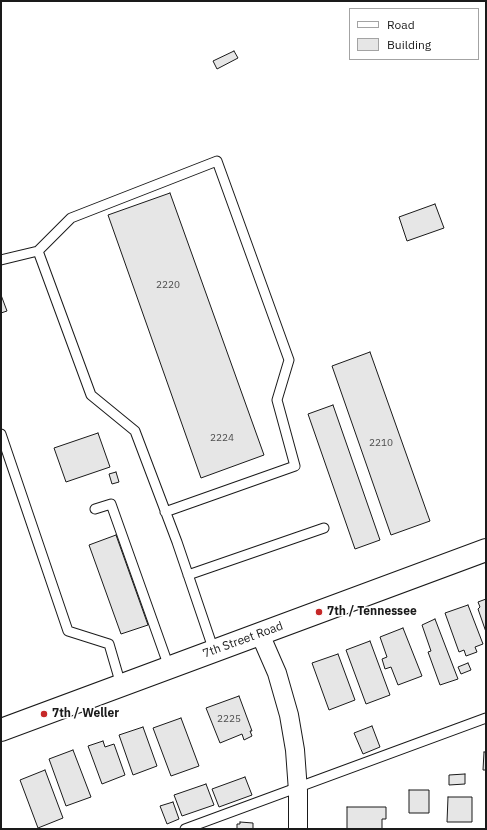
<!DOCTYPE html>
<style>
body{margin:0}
#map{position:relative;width:487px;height:830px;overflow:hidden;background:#fff;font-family:"IBM Plex Sans",sans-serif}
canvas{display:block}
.frame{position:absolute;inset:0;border:2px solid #1a1a1a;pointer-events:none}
.legend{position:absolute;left:349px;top:8px;width:130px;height:52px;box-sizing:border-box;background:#fff;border:1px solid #a3a3a3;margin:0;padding:5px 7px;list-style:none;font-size:12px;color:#1a1a1a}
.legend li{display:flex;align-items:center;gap:8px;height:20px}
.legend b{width:20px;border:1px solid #a3a3a3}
</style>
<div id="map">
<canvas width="487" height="830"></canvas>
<div class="frame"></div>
<ul class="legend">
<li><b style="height:5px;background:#fff"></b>Road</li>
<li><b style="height:11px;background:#e6e6e6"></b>Building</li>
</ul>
</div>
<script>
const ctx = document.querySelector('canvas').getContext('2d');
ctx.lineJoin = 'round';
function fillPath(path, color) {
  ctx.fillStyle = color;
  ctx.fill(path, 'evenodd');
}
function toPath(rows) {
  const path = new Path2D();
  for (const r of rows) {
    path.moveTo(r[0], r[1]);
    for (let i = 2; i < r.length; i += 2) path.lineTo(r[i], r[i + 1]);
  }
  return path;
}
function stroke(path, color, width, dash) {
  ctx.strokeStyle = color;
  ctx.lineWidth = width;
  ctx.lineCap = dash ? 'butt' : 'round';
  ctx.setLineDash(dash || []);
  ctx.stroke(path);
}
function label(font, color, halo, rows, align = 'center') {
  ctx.font = font + ' "IBM Plex Sans",sans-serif';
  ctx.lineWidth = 3;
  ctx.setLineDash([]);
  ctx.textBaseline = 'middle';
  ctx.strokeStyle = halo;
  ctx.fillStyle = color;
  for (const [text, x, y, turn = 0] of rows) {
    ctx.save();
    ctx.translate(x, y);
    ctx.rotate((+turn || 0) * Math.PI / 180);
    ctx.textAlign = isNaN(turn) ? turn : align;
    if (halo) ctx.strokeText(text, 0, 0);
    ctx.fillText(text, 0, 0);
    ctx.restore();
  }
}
const building = toPath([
 [234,51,238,58,217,69,213,61,234,51],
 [170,193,264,455,201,478,108,215,170,193],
 [435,204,444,228,407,241,399,217,435,204],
 [1,295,7,311,1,313,1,295],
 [370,352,430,521,391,535,332,366,370,352],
 [333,405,380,540,355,549,308,414,333,405],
 [98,433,110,467,66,482,54,448,98,433],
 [116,472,119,482,112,484,109,474,116,472],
 [116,535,148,625,121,634,89,545,116,535],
 [486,599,486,632,478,609,480,607,478,602,486,599],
 [468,605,483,644,475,647,477,652,466,656,464,650,459,652,445,613,468,605],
 [435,619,458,679,440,685,428,652,431,651,422,625,435,619],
 [403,628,422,676,398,685,391,667,385,669,382,659,387,657,380,637,403,628],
 [370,641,390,695,366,704,346,650,370,641],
 [338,654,355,700,329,710,312,663,338,654],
 [468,663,471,670,461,674,458,667,468,663],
 [239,696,252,731,250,731,252,736,244,740,242,734,220,743,206,708,239,696],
 [181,718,199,766,171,776,153,728,181,718],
 [372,726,380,747,363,754,354,733,372,726],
 [143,727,157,766,133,775,119,735,143,727],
 [103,741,105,747,114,744,125,775,102,784,88,746,103,741],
 [73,750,91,797,66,806,49,759,73,750],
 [484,752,486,752,486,770,483,770,484,752],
 [45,770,63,818,38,828,20,780,45,770],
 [465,774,465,784,449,785,449,775,465,774],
 [245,777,252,795,219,807,212,789,245,777],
 [206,784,214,805,182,816,174,795,206,784],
 [409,790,429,790,429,813,409,813,409,790],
 [448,797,472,797,472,822,447,822,448,797],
 [173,802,179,819,167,824,160,806,173,802],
 [347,807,386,807,386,819,382,819,382,829,347,829,347,807],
 [240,822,253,823,253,829,237,829,237,824,240,824,240,822]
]);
const lane = toPath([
 [38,251,91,395,135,431,177,542,214,651],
 [1,260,38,251,71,218,217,161,289,360,277,400,295,466,165,512],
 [1,434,68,631,109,644,121,685],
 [95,509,111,504,169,667],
 [188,575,324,528],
 [185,829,486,718]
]);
const street = toPath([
 [260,634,277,673,289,715,295,750,298,791,298,829]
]);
const primary = toPath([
 [1,730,486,550]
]);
const markers = [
 [319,612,4,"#c62828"],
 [44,714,4,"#c62828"]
];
const numberNames = [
 ["2220",168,285],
 ["2224",222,438],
 ["2210",381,443],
 ["2225",229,719]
];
const poiNames = [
 ["7th / Tennessee",327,612],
 ["7th / Weller",52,714]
];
const streetNames = [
 ["7th Street Road",243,640,-20]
];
fillPath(building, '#e6e6e6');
stroke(building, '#1a1a1a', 1);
stroke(lane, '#1a1a1a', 11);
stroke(street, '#1a1a1a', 20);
stroke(primary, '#1a1a1a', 24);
stroke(lane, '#fff', 9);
stroke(street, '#fff', 18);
stroke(primary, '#fff', 22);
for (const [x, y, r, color] of markers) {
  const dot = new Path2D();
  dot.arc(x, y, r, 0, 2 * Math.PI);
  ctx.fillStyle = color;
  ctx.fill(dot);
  stroke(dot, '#fff', 1.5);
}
label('10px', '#4d4d4d', null, numberNames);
label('bold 12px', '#1a1a1a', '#fff', poiNames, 'left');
label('12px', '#1a1a1a', '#fff', streetNames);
</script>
